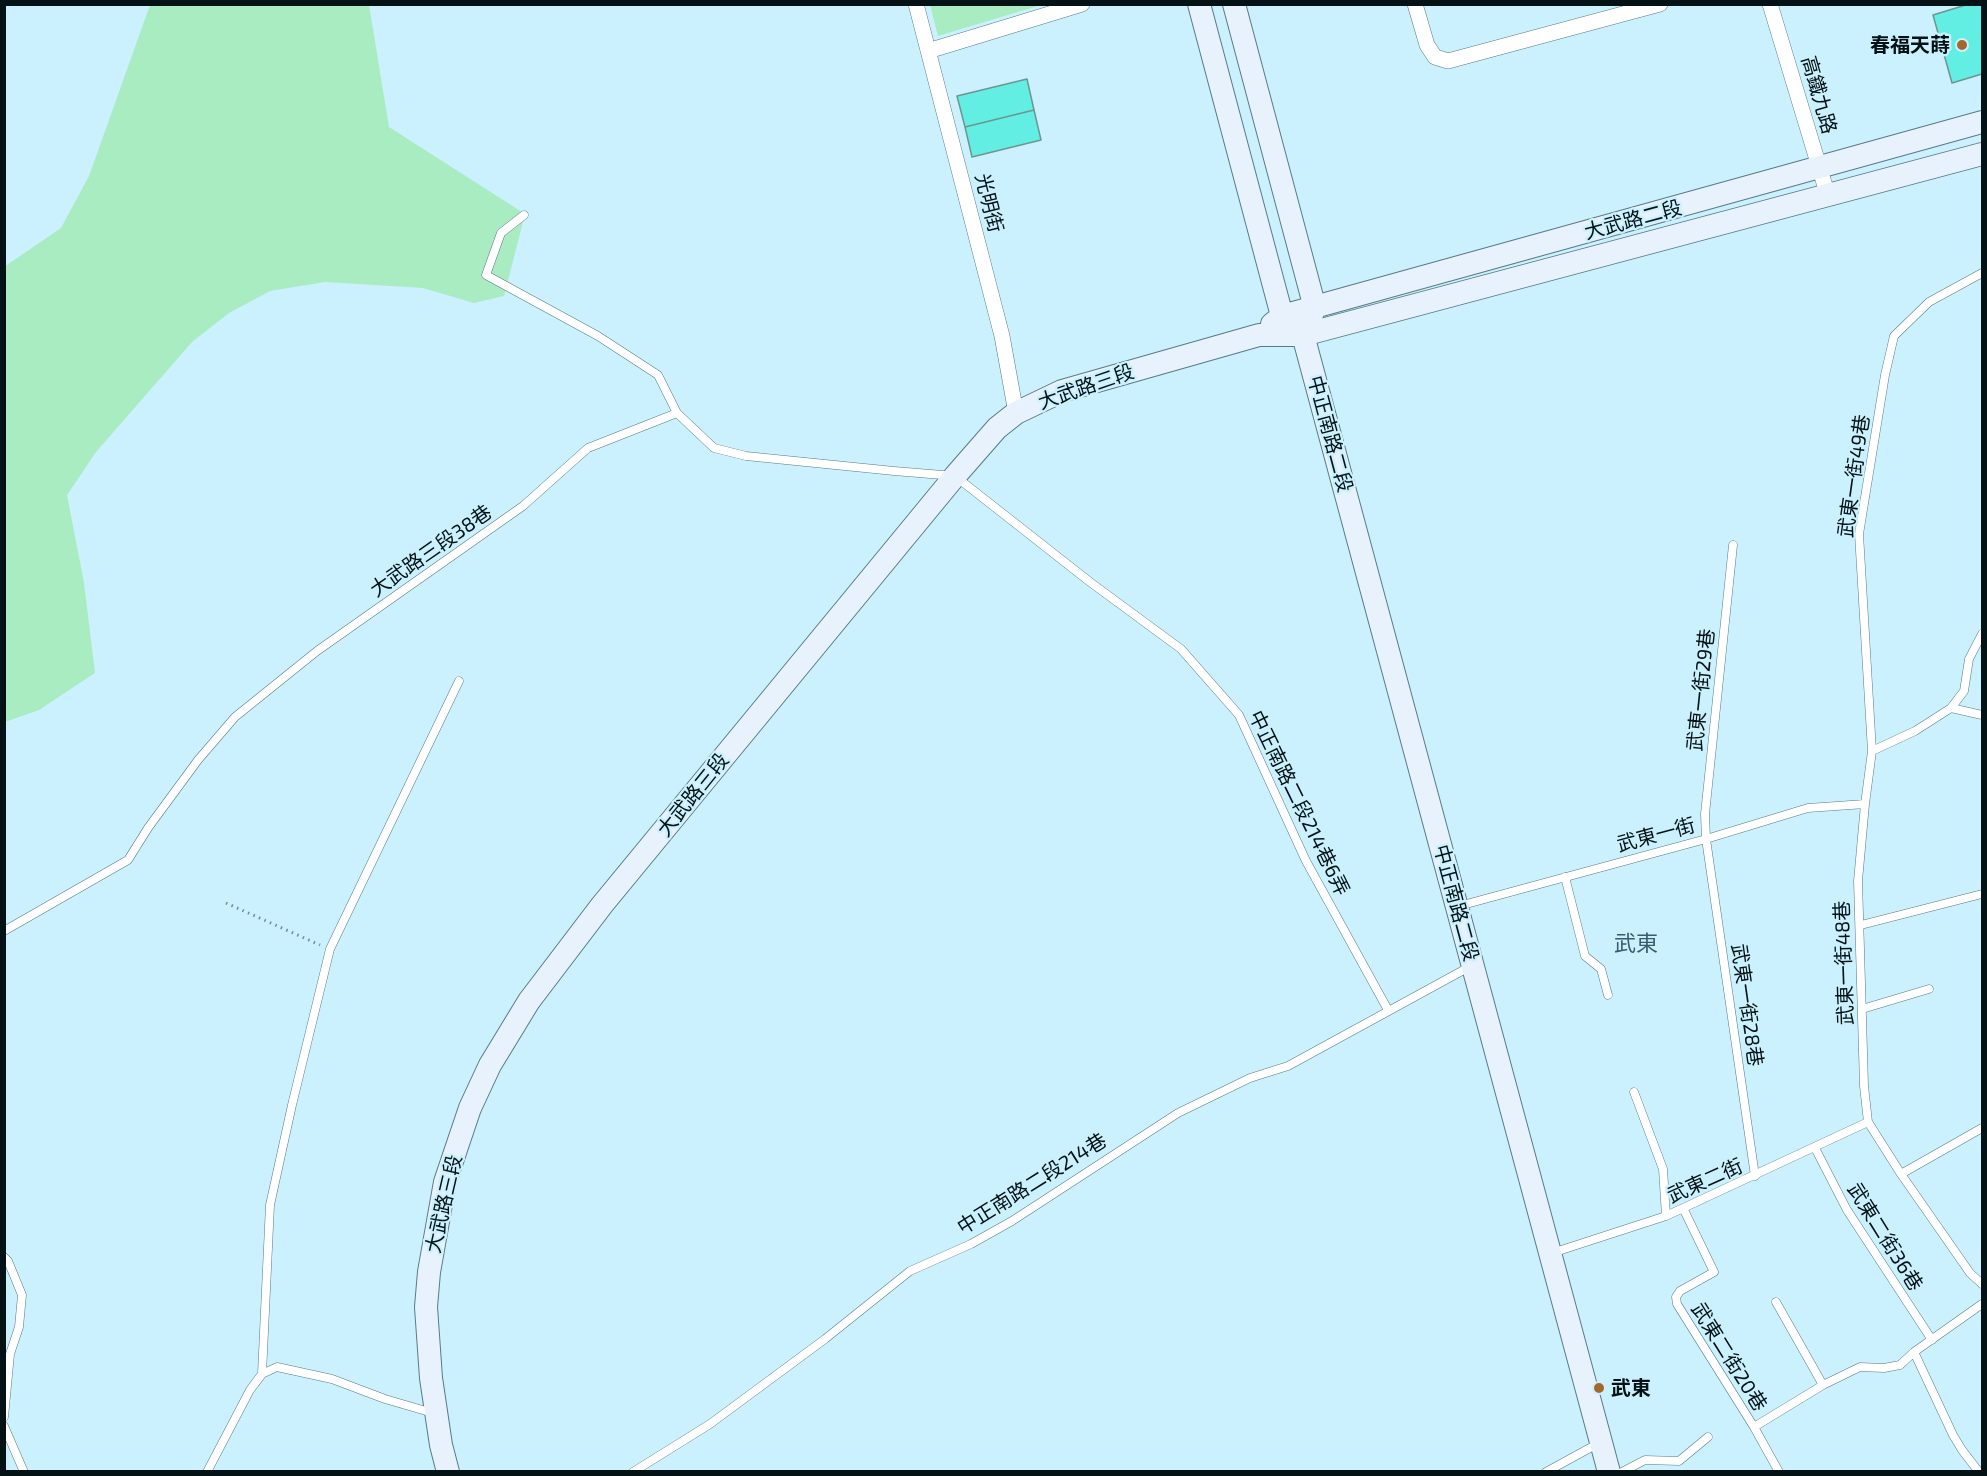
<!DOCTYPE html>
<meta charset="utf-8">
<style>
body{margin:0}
#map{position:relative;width:1987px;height:1476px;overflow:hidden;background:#caf1fd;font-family:"Exo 2",sans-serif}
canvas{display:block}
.frame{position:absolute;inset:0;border:6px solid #041115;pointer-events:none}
</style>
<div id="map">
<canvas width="1987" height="1476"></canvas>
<div class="frame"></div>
</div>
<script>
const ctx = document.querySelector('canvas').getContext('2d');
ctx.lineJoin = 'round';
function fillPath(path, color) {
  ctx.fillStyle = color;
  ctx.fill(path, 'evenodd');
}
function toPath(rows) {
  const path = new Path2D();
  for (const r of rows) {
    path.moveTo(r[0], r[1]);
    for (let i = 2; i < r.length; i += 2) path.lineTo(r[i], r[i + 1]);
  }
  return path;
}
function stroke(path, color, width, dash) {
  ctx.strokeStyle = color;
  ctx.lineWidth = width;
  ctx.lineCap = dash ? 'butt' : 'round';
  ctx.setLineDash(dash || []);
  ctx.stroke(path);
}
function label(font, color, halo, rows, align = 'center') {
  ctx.font = font + ' "Exo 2","Noto Sans TC",sans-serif';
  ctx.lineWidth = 4.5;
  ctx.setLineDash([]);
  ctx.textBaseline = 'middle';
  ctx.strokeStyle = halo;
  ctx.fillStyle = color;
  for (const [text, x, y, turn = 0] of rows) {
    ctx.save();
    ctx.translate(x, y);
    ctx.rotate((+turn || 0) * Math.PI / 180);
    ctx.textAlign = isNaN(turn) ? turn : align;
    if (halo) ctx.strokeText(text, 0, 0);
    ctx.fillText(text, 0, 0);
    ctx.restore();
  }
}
const green = toPath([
 [150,5,369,5,389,127,525,214,504,296,474,303,423,288,325,282,270,291,229,313,192,342,96,452,67,495,84,583,95,673,39,710,5,722,4,267,61,228,89,176],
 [930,5,930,4,1041,5,938,36]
]);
const building = toPath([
 [1969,4,1982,4,1982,74,1952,83,1933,15,1969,4],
 [1027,79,1034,110,965,127,957,96,1027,79],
 [1034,110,1041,140,972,157,965,127,1034,110]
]);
const path = toPath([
 [226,903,320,945]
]);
const lane = toPath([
 [524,215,501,233,486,275,598,336,658,375,677,413],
 [1982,273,1929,302,1894,336,1885,375,1859,534,1872,751,1865,804,1858,881,1864,1086,1868,1122,1901,1174,1970,1273,1982,1284],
 [1733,545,1705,814,1706,839,1755,1176],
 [1951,708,1982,715],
 [1872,751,1915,731,1951,708,1964,691,1969,659,1982,634],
 [1565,877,1585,956,1601,969,1608,995],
 [1459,906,1706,839,1808,808,1865,804],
 [1861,925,1982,894],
 [4,931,128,860,148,828,198,760,235,717,317,651,523,506,588,448,677,413,714,448,746,456,894,471,955,476,1090,582,1181,649,1239,715,1306,861,1388,1010],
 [1862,1009,1929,989],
 [1634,1092,1663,1169,1666,1216],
 [1815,1148,1847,1210,1932,1340],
 [1901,1174,1982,1128],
 [1683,1208,1714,1272,1680,1291,1676,1297,1677,1304,1754,1427,1779,1472],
 [1552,1253,1666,1216,1868,1122],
 [4,1257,8,1261,22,1295,19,1327,10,1354,4,1417],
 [1776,1302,1823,1385],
 [1914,1352,1953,1435,1962,1450,1979,1472],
 [262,1374,270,1205,292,1105,330,949,459,681],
 [4,1426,24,1472],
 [1754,1427,1823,1385,1860,1367,1884,1368,1900,1365,1914,1352,1982,1304],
 [207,1472,250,1390,262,1374,277,1367,332,1379,385,1399,433,1413],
 [633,1472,710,1424,825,1339,910,1271,971,1244,1012,1221,1178,1113,1250,1078,1288,1066,1471,966],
 [1546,1472,1599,1443],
 [1622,1472,1645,1460,1679,1461,1708,1437]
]);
const street = toPath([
 [916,4,1002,336,1016,413],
 [1415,4,1427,45,1435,57,1448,61,1660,4],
 [1770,4,1828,196],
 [928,51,1082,4]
]);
const secondary = toPath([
 [1199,4,1282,316,1303,335,1609,1472],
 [1234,4,1315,308,1309,320],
 [1272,324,1282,316,1982,122],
 [448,1472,441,1445,431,1378,426,1307,429,1272,445,1182,470,1108,490,1065,529,1001,602,905,955,476,997,428,1016,413,1062,391,1259,335,1303,335,1982,154]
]);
const markers = [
 [1962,45,6,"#a4692a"],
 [1599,1388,6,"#a4692a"]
];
const poiNames = [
 ["春福天蒔",1950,45],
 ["武東",1611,1388,"left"]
];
const streetNames = [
 ["高鐵九路",1819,95,74],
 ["光明街",989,203,76],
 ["大武路二段",1633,220,-15],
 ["大武路三段",1086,387,-19],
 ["中正南路二段",1330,434,75],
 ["武東一街49巷",1854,476,-82],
 ["大武路三段38巷",431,551,-35],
 ["武東一街29巷",1701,690,-84],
 ["大武路三段",693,795,-51],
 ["中正南路二段214巷6弄",1299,803,64],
 ["武東一街",1656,835,-15],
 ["中正南路二段",1456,903,75],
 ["武東一街48巷",1844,963,-92],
 ["武東一街28巷",1747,1005,82],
 ["武東二街",1705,1181,-24],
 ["中正南路二段214巷",1032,1184,-32],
 ["大武路三段",444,1204,-77],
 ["武東二街36巷",1885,1237,58],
 ["武東二街20巷",1729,1357,58]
];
const quarterNames = [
 ["武東",1636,944]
];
fillPath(green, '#a9ecc2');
fillPath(building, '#62eee2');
stroke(building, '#6e9590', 1.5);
stroke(lane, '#577b86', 9);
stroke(street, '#577b86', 16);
stroke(secondary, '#577b86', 24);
stroke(path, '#728d96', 3, [1.5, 4.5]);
stroke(lane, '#fff', 8);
stroke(street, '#fff', 15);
stroke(secondary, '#e8f2fd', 22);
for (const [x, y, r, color] of markers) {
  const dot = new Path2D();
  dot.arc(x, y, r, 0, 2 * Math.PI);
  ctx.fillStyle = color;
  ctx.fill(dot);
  stroke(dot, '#caf1fd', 2);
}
label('bold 20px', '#041115', '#caf1fd', poiNames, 'right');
label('20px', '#041115', '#caf1fd', streetNames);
label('22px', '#3a5d67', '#caf1fd', quarterNames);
</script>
